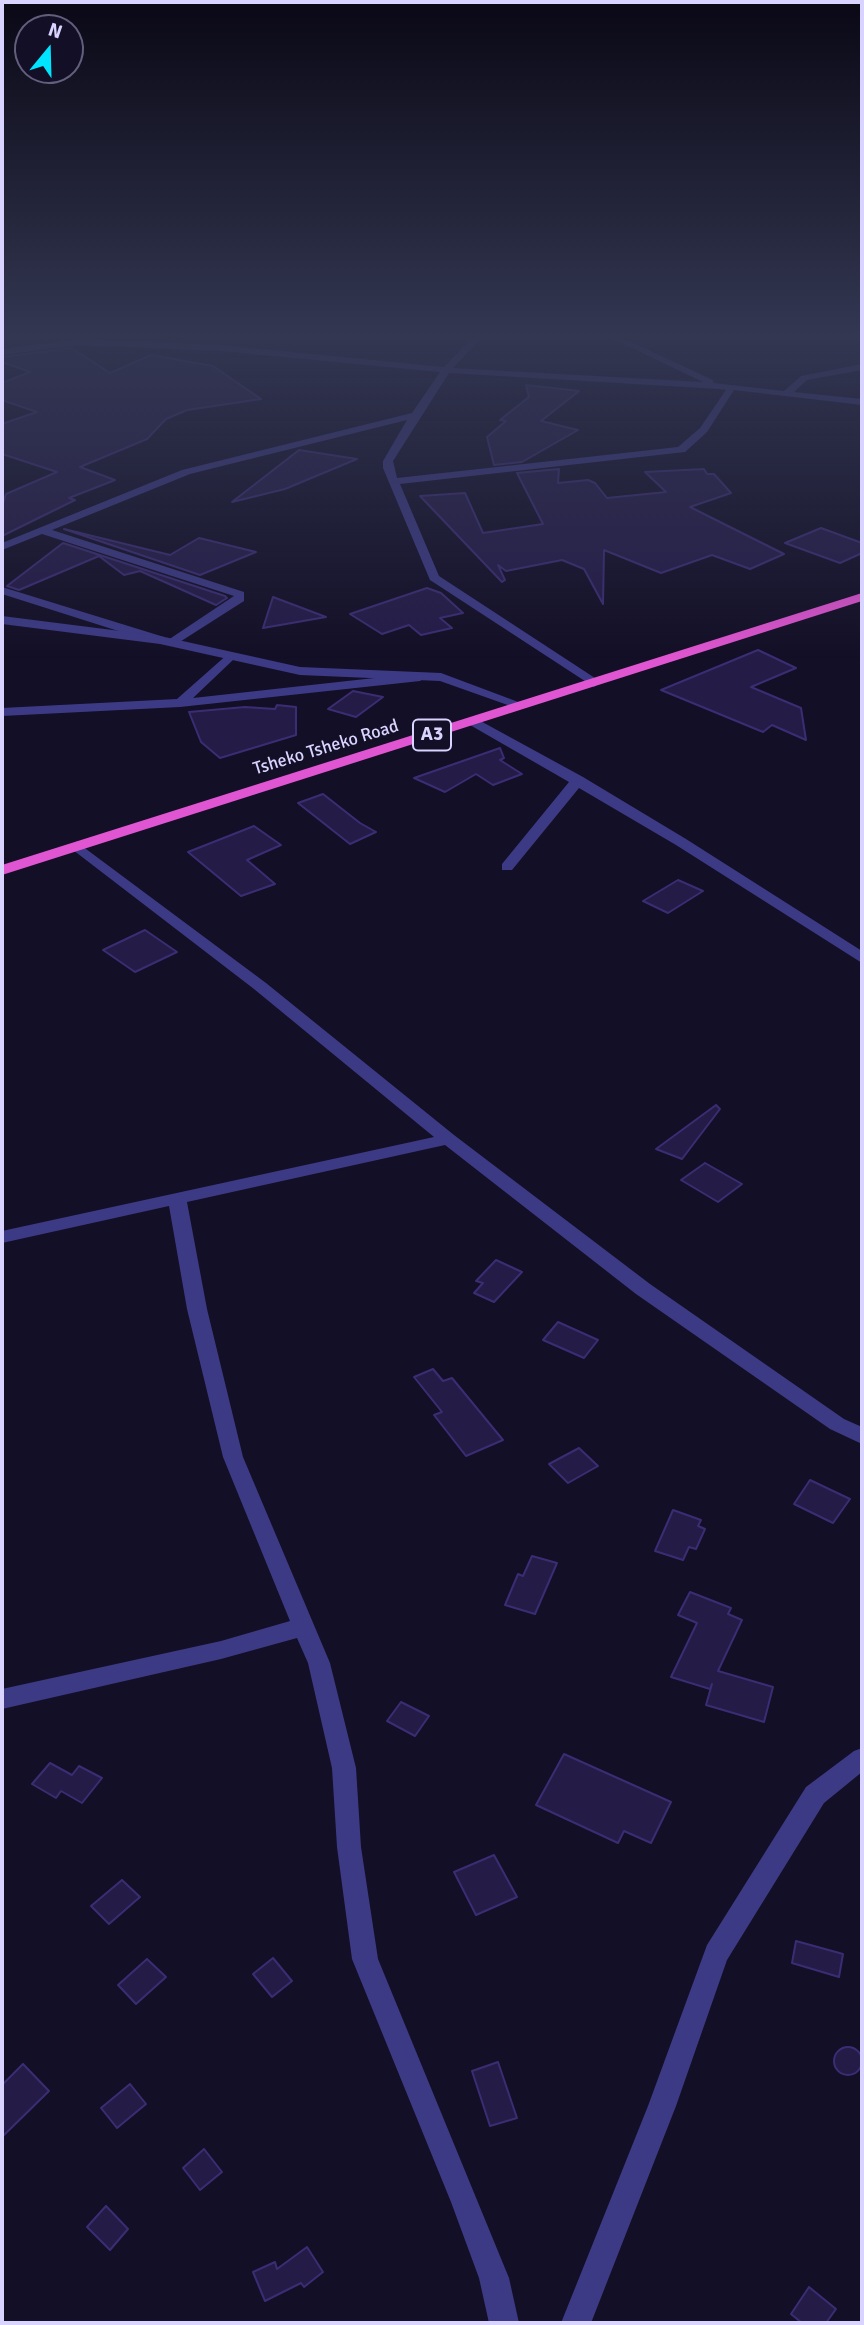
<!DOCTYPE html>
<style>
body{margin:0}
#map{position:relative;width:864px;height:2325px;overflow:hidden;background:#130f26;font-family:Signika,sans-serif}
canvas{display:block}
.frame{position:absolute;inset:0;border:4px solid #d9d4ff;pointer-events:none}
.north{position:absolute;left:14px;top:14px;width:70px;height:70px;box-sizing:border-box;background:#130f26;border:2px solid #625e7d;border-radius:50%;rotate:19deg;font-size:19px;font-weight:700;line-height:28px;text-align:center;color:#d9d4ff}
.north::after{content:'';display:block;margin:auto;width:24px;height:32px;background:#00e5ff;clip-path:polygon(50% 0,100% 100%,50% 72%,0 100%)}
</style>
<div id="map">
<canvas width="864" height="2325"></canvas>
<div class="frame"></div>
<div class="north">N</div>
</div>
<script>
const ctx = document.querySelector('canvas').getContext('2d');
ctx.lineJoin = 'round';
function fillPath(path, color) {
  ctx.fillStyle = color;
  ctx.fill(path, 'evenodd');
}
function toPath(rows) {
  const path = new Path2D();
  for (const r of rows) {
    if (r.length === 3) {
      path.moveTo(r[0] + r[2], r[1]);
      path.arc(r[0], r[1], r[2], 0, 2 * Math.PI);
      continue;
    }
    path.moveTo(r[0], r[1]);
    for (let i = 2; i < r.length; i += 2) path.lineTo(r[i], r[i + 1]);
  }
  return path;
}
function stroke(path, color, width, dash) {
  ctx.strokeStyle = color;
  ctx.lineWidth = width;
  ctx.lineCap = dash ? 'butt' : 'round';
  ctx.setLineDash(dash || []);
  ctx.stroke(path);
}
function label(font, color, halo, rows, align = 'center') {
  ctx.font = font + ' Signika,sans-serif';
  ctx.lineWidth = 6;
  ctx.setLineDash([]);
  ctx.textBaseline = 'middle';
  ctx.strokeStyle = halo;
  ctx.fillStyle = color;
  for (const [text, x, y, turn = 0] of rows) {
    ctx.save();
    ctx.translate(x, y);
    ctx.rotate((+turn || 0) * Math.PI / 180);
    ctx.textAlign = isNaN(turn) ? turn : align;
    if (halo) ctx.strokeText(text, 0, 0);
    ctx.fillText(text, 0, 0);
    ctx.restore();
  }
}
const building = toPath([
 [72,348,110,373,151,355,213,366,261,399,187,410,166,419,147,439,80,467,115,480,69,498,75,500,2,536,2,507,6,494,57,472,2,454,2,424,37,412,2,400,2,383,30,372,2,362,2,357,72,348],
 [526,385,579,391,541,421,578,430,522,462,494,465,487,437,506,421,500,420,529,397,526,385],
 [299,450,357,459,285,489,232,502,299,450],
 [559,469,558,483,588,480,595,483,607,498,666,492,645,472,704,469,707,474,714,474,731,493,690,507,784,554,750,569,712,555,661,573,604,550,603,604,584,569,562,560,506,571,498,565,505,580,502,582,420,496,465,493,483,533,543,524,517,473,559,469],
 [821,528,862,543,862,553,840,563,785,543,821,528],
 [64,529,170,555,199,538,256,552,200,575,64,529],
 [63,543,225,596,227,598,216,605,140,571,124,575,99,556,19,590,7,586,63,543],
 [427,588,441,593,463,613,440,618,452,628,421,635,409,625,382,634,350,614,427,588],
 [273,597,326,617,263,628,273,597],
 [758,650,796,668,751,687,801,708,806,740,772,725,763,732,661,690,758,650],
 [353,691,383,697,356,717,328,709,353,691],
 [277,705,296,707,296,735,220,758,201,742,189,712,245,707,275,709,277,705],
 [500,748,504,758,500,760,522,774,493,785,476,774,445,792,414,778,500,748],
 [323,794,360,823,376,832,350,844,298,803,323,794],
 [254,826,281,845,247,860,275,884,241,896,188,852,254,826],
 [678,880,703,891,668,913,643,901,678,880],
 [145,930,177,952,135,972,103,950,145,930],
 [716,1105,720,1109,682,1159,656,1149,716,1105],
 [705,1163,742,1184,718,1202,681,1180,705,1163],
 [496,1260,522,1272,494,1302,474,1293,483,1283,476,1281,496,1260],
 [558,1322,598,1340,584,1358,543,1340,558,1322],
 [433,1369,443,1381,452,1378,503,1440,466,1456,434,1415,442,1412,414,1377,433,1369],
 [579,1448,598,1466,568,1483,549,1464,579,1448],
 [810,1480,850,1499,833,1523,794,1504,810,1480],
 [673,1510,701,1520,698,1526,705,1529,696,1549,689,1547,683,1560,655,1551,673,1510],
 [532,1556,557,1563,535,1614,505,1605,518,1574,523,1576,532,1556],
 [690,1592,731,1608,728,1614,742,1620,718,1671,773,1687,764,1722,706,1705,712,1684,710,1689,671,1677,697,1623,678,1615,690,1592],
 [401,1702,429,1716,415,1736,387,1721,401,1702],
 [564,1754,671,1802,651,1843,624,1831,618,1843,536,1805,564,1754],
 [50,1763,72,1775,79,1766,102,1778,82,1803,61,1791,56,1798,32,1784,50,1763],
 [494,1855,517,1897,476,1915,454,1872,494,1855],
 [122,1880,140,1897,109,1924,91,1906,122,1880],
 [796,1941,843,1954,839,1977,792,1963,796,1941],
 [273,1958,292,1981,272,1997,253,1974,273,1958],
 [147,1959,166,1977,136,2004,118,1985,147,1959],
 [848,2061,14],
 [498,2062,517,2118,490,2126,472,2071,498,2062],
 [23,2064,49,2091,2,2137,2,2085,23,2064],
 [130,2084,146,2104,117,2128,101,2108,130,2084],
 [204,2149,222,2172,200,2190,183,2168,204,2149],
 [106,2206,128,2229,110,2250,87,2227,106,2206],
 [307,2247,323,2272,304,2287,301,2283,265,2301,253,2272,275,2262,277,2269,307,2247],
 [809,2287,836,2309,826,2323,802,2323,791,2314,809,2287]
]);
const minor = toPath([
 [475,335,484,335,453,368,703,382,605,335,616,335,713,380,714,383,784,391,801,376,862,364,862,370,807,380,794,392,862,399,862,405,734,390,707,432,685,452,400,484,439,576,598,680,600,683,594,687,430,580,383,468,383,461,407,420,190,474,52,530,244,592,244,601,175,645,165,642,234,596,42,534,2,550,2,543,182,470,412,413,440,372,220,351,78,345,2,355,2,349,78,339,220,345,444,367,475,335],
 [449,373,719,389,726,390,700,428,678,447,397,478,393,461,449,373],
 [2,587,164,637,166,640,156,643,2,594,2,587],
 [229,653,233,654,233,660,193,698,420,673,426,677,420,681,180,707,2,716,2,708,177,699,229,653],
 [475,718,583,777,686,839,862,951,862,963,676,845,579,788,512,870,502,870,502,864,569,782,470,725,469,722,475,718],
 [78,843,266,983,454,1135,650,1284,844,1419,862,1427,862,1444,830,1429,636,1294,445,1145,187,1202,207,1309,243,1457,330,1663,356,1768,361,1847,378,1959,509,2278,519,2323,489,2323,479,2278,451,2202,352,1959,337,1847,332,1768,308,1663,297,1638,221,1659,2,1709,2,1689,221,1641,290,1621,223,1457,187,1309,169,1206,2,1243,2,1231,434,1137,254,989,73,850,71,847,78,843],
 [862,1748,862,1772,824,1803,727,1960,676,2106,591,2323,561,2323,648,2106,707,1945,806,1787,854,1751,862,1748]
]);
const tertiary = toPath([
 [2,616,160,636,300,667,441,673,529,706,519,709,440,681,300,675,160,644,2,624,2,616]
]);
const trunk = toPath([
 [862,593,862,601,2,875,2,865,862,593]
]);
const farStreetnames = [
 ["Tsheko Tsheko Road",326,748,-17]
];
const shields = [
 [432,735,38]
];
const shieldNames = [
 ["A3",432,735]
];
fillPath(building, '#241b47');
stroke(building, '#3b2d73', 2);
fillPath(minor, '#3d3a85');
fillPath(tertiary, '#3d3a85');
fillPath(trunk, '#e055d1');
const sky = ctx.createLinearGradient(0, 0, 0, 660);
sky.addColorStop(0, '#0a0815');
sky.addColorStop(0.51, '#333752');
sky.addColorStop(1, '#33375200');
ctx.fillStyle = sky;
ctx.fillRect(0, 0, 864, 660);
label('18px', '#d9d4ff', '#130f26', farStreetnames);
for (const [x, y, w] of shields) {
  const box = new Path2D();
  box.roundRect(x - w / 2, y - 15.5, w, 31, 5);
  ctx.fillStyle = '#130f26';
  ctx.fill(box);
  stroke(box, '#d9d4ff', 2);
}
label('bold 19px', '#d9d4ff', null, shieldNames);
</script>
